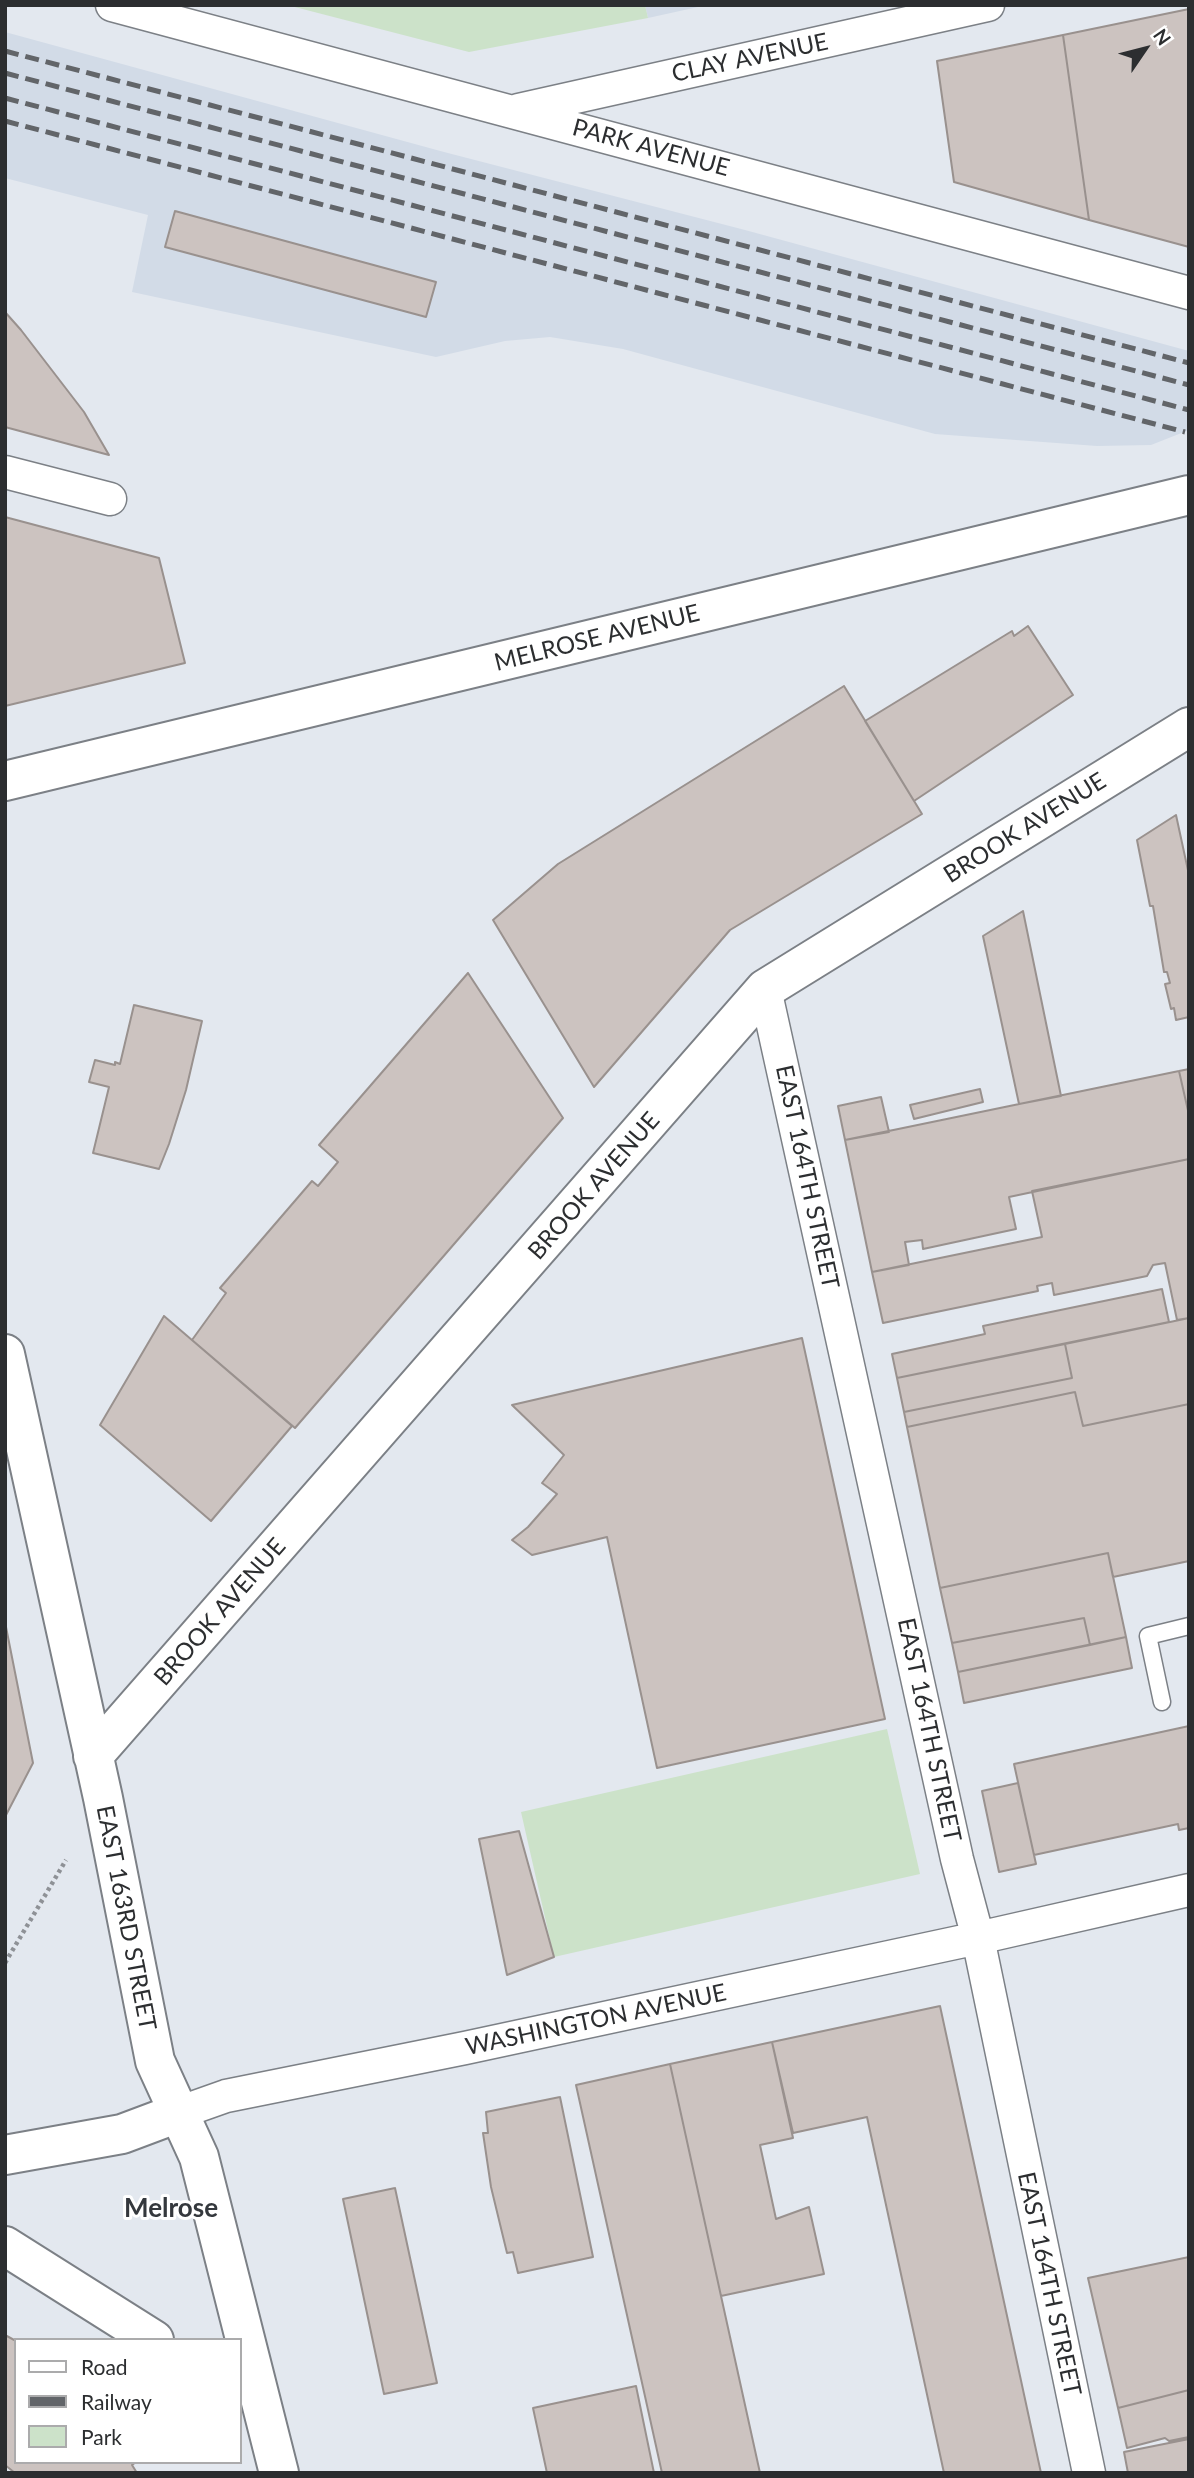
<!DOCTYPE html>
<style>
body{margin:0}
#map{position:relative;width:1194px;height:2478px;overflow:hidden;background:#e3e8ef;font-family:Lato,sans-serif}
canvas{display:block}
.frame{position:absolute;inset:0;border:7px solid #2c2e30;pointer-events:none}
.legend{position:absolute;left:14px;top:2338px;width:228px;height:126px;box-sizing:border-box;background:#fff;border:2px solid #ababac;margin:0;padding:9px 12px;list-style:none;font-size:21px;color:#2c2e30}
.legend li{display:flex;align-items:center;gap:14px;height:35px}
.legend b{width:35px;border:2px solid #ababac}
.north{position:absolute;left:1110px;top:14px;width:70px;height:70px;-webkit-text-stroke:5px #fff;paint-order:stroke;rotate:55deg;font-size:19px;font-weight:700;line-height:28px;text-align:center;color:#2c2e30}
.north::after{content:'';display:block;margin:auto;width:24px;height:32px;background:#2c2e30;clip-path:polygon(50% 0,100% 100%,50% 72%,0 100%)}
</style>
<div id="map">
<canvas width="1194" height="2478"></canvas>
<div class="frame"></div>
<ul class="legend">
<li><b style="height:9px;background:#fff"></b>Road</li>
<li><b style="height:9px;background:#626569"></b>Railway</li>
<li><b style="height:19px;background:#cce2c9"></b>Park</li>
</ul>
<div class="north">N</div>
</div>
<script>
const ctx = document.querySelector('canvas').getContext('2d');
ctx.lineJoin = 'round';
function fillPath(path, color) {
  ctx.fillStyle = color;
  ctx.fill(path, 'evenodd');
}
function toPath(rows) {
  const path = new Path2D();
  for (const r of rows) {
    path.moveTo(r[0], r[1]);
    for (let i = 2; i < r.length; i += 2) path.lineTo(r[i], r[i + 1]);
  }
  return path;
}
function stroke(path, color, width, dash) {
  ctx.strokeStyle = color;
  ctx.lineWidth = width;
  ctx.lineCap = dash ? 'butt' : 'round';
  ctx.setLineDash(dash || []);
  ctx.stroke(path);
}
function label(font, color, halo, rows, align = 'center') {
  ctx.font = font + ' Lato,sans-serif';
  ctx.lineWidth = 6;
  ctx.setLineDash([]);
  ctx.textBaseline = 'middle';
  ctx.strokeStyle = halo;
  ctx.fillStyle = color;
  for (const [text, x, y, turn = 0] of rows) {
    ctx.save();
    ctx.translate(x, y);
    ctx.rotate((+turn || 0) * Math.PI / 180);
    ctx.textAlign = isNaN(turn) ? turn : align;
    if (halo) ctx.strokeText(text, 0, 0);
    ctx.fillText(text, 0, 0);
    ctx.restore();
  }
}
const built = toPath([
 [645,5,707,5,648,18],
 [5,32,444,152,745,230,1189,351,1189,430,1151,445,1097,446,935,434,623,349,550,337,505,341,436,357,132,292,148,215,5,178]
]);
const green = toPath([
 [287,5,645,5,648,18,469,52],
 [887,1729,920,1874,554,1957,521,1812]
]);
const building = toPath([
 [1189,9,1189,247,1089,220,1063,35,1189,9],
 [1063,35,1089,220,954,182,937,61,1063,35],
 [175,211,436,282,426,317,165,247,175,211],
 [5,312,21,330,84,412,109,455,5,427,5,312],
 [5,517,159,558,185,663,5,706,5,517],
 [1028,626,1073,695,914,801,865,721,1012,631,1014,636,1028,626],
 [844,686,922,814,730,930,594,1087,493,920,558,864,844,686],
 [1176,815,1189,875,1189,1017,1176,1020,1174,1008,1171,1009,1165,984,1170,983,1167,972,1164,972,1153,906,1150,906,1137,840,1176,815],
 [1023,911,1061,1096,1019,1104,983,936,1023,911],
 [468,973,563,1118,295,1428,192,1340,226,1293,220,1288,312,1181,318,1186,338,1162,319,1145,468,973],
 [134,1005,202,1021,186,1090,169,1144,159,1169,93,1153,109,1087,89,1082,95,1060,115,1065,115,1062,120,1064,134,1005],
 [1189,1069,1189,1115,1179,1071,1189,1069],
 [1179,1071,1189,1115,1189,1159,1009,1197,1016,1229,923,1249,922,1240,905,1242,909,1265,872,1272,845,1140,1179,1071],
 [980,1089,983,1102,914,1119,910,1105,980,1089],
 [881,1097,889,1132,845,1140,838,1106,881,1097],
 [1189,1159,1189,1318,1177,1320,1165,1263,1153,1265,1147,1276,1054,1295,1052,1283,1037,1286,1038,1291,883,1323,872,1272,1042,1237,1032,1191,1189,1159],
 [1162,1289,1169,1322,897,1378,892,1354,985,1334,983,1326,1162,1289],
 [164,1316,292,1426,211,1521,100,1425,164,1316],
 [1189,1318,1189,1404,1083,1426,1075,1392,907,1427,904,1412,1072,1378,1065,1344,1189,1318],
 [802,1338,885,1719,657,1768,607,1537,532,1555,512,1540,528,1527,557,1494,542,1483,564,1455,512,1405,802,1338],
 [1065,1344,1072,1378,904,1412,897,1378,1065,1344],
 [1075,1392,1083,1426,1189,1404,1189,1561,1113,1577,1108,1553,940,1588,907,1427,1075,1392],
 [1108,1553,1126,1637,1090,1645,1084,1618,952,1643,940,1588,1108,1553],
 [1084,1618,1090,1645,958,1672,952,1643,1084,1618],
 [5,1622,33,1763,5,1817,5,1622],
 [1126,1637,1132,1668,964,1703,958,1672,1126,1637],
 [1189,1726,1189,1828,1179,1830,1178,1824,1034,1855,1014,1764,1189,1726],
 [1018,1783,1036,1864,999,1872,982,1791,1018,1783],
 [519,1831,554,1957,507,1975,479,1839,519,1831],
 [940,2006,1041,2473,944,2473,867,2117,793,2133,772,2042,940,2006],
 [772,2042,793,2138,760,2145,776,2219,809,2207,824,2274,721,2296,670,2064,772,2042],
 [670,2064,721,2296,760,2473,662,2473,576,2085,670,2064],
 [560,2097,593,2257,518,2273,513,2252,507,2253,491,2187,483,2133,488,2133,486,2112,560,2097],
 [395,2188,437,2383,384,2394,343,2199,395,2188],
 [1189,2257,1189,2390,1118,2408,1088,2278,1189,2257],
 [5,2335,16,2341,16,2462,136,2462,132,2465,137,2473,15,2473,5,2465,5,2335],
 [636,2386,654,2473,547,2473,533,2408,636,2386],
 [1189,2390,1189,2437,1169,2441,1165,2438,1127,2448,1118,2408,1189,2390],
 [1189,2439,1189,2473,1128,2473,1124,2452,1189,2439]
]);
const path = toPath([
 [5,1963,66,1860]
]);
const service = toPath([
 [1162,1702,1148,1636,1189,1626]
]);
const minor = toPath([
 [112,5,1189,293],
 [518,110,988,5],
 [5,472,110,499],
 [765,989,957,1859,978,1938,1089,2473],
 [178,2113,226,2096,465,2048,978,1938,1189,1890]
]);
const secondary = toPath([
 [5,781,1189,495],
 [5,1354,103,1798,155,2061,199,2157,279,2473],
 [93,1756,765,989,1189,727],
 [5,2155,122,2134,178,2113],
 [5,2246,154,2340]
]);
const rail = toPath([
 [5,51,1189,363],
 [5,73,1189,385],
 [5,98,1189,410],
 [5,121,1185,432]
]);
const streetNames = [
 ["CLAY AVENUE",750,58,-12],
 ["PARK AVENUE",651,148,15],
 ["MELROSE AVENUE",597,638,-14],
 ["BROOK AVENUE",1025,828,-32],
 ["EAST 164TH STREET",807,1177,78],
 ["BROOK AVENUE",594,1186,-49],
 ["BROOK AVENUE",220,1612,-49],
 ["EAST 164TH STREET",929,1730,78],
 ["EAST 163RD STREET",126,1918,79],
 ["WASHINGTON AVENUE",596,2020,-12],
 ["EAST 164TH STREET",1049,2284,78]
];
const neighbourhoodNames = [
 ["Melrose",171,2209]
];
fillPath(built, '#d2dbe7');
fillPath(green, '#cce2c9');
fillPath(building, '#ccc3c0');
stroke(building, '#99918e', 2);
stroke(service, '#7c8086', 19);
stroke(minor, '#7c8086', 35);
stroke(secondary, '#7c8086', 42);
stroke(path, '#8e9196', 4.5, [3.5, 3.5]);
stroke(service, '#fff', 16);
stroke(minor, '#fff', 32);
stroke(secondary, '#fff', 38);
stroke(rail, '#626569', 5, [14, 7]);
label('24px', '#2c2e30', '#fff', streetNames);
label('bold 26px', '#34383d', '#fff', neighbourhoodNames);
</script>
